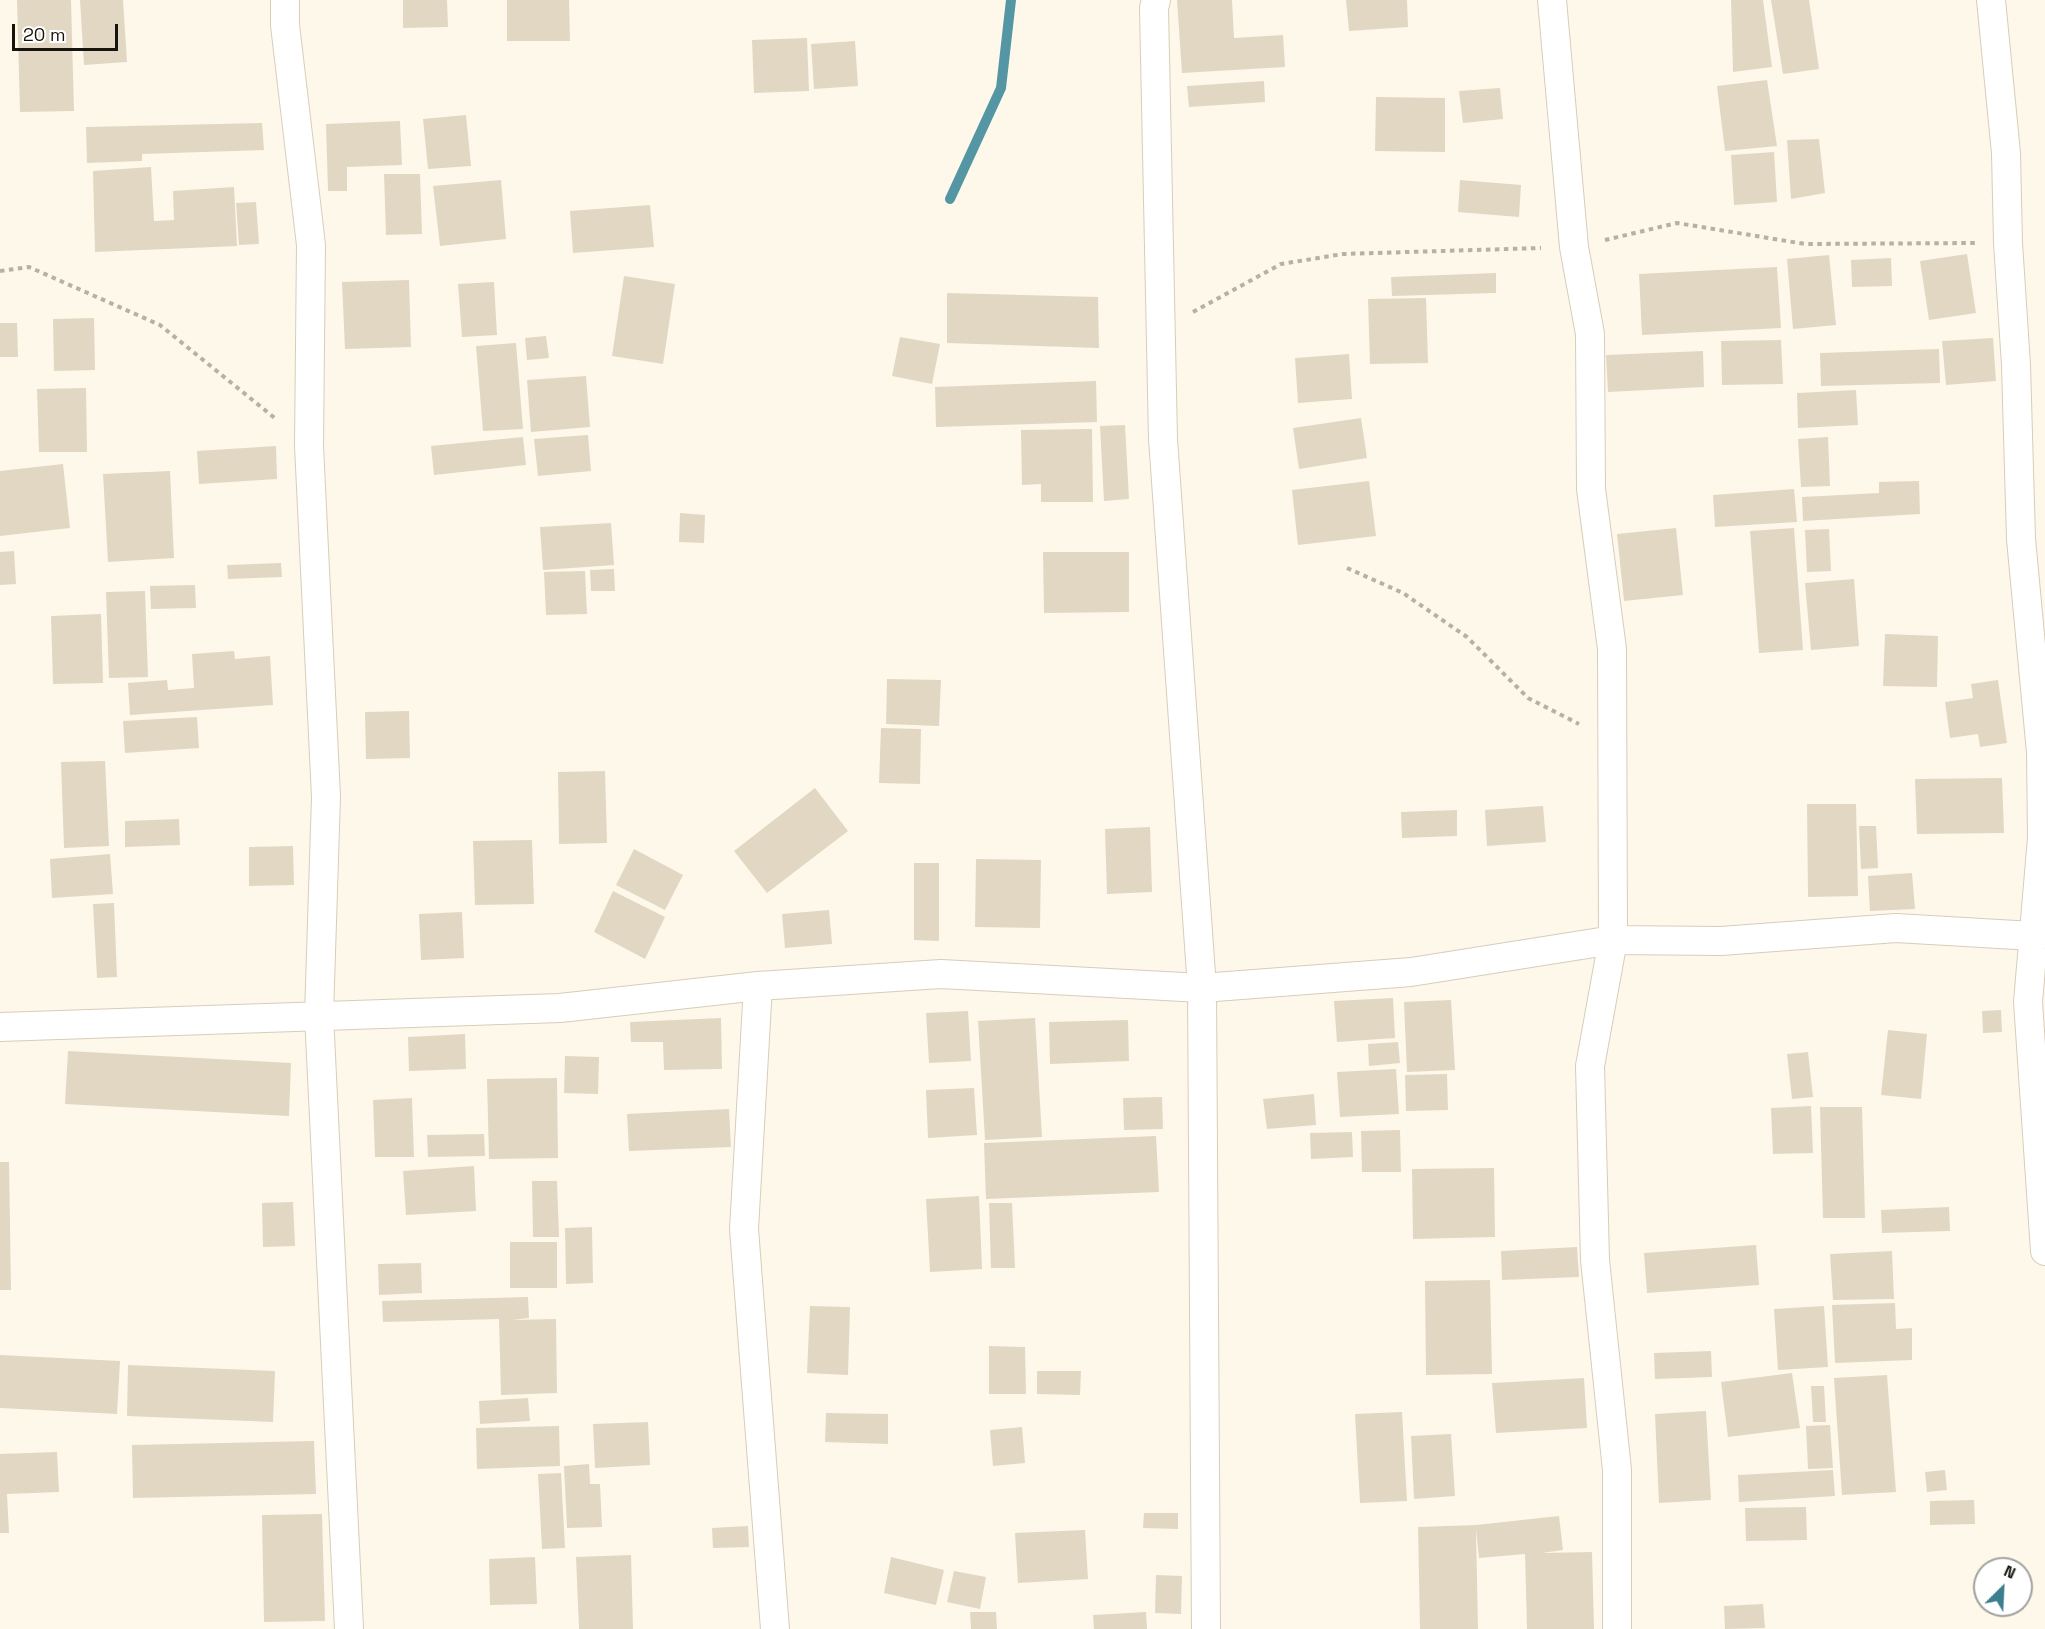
<!DOCTYPE html>
<style>
body{margin:0}
#map{position:relative;width:2045px;height:1629px;overflow:hidden;background:#fef8eb;font-family:"Space Grotesk",sans-serif}
canvas{display:block}
.north{position:absolute;left:1973px;top:1557px;width:60px;height:60px;box-sizing:border-box;background:#fff;border:2px solid #a2a19e;border-radius:50%;rotate:24deg;font-size:16px;font-weight:700;line-height:24px;text-align:center;color:#17140d}
.north::after{content:'';display:block;margin:auto;width:21px;height:27px;background:#3b7e8e;clip-path:polygon(50% 0,100% 100%,50% 72%,0 100%)}
.scale{position:absolute;left:12px;top:24px;width:106px;height:27px;box-sizing:border-box;border:3px solid #17140d;border-top:0;padding-left:8px;font-size:18px;line-height:21px;white-space:nowrap;color:#17140d;-webkit-text-stroke:4px #fff;paint-order:stroke}
</style>
<div id="map">
<canvas width="2045" height="1629"></canvas>
<div class="north">N</div>
<div class="scale">20 m</div>
</div>
<script>
const ctx = document.querySelector('canvas').getContext('2d');
ctx.lineJoin = 'round';
function toPath(rows) {
  const path = new Path2D();
  for (const r of rows) {
    path.moveTo(r[0], r[1]);
    for (let i = 2; i < r.length; i += 2) path.lineTo(r[i], r[i + 1]);
  }
  return path;
}
function stroke(path, color, width, dash) {
  ctx.strokeStyle = color;
  ctx.lineWidth = width;
  ctx.lineCap = dash ? 'butt' : 'round';
  ctx.setLineDash(dash || []);
  ctx.stroke(path);
}
function fillPath(path, color) {
  ctx.fillStyle = color;
  ctx.fill(path, 'evenodd');
}
const stream = toPath([
 [950,199,1001,88,1011,0]
]);
const building = toPath([
 [17,0,71,0,74,111,20,112],
 [80,0,123,0,127,62,84,65],
 [403,0,447,0,448,27,403,28],
 [507,0,569,0,570,41,507,41],
 [1177,0,1232,0,1234,38,1283,35,1285,67,1182,73],
 [1346,0,1407,0,1408,27,1349,31],
 [1731,0,1763,0,1772,67,1733,72],
 [1771,0,1809,0,1819,69,1783,74],
 [807,38,809,91,754,93,752,40],
 [855,41,858,86,814,89,811,44],
 [1767,80,1777,146,1725,151,1717,86],
 [1264,81,1265,102,1189,107,1187,86],
 [1500,88,1503,119,1463,123,1459,91],
 [1376,97,1445,98,1445,152,1375,151],
 [466,115,471,166,428,169,423,119],
 [400,121,402,165,347,167,347,191,328,191,326,124],
 [262,123,264,150,142,154,142,161,87,163,86,127],
 [1819,139,1825,193,1791,199,1787,140],
 [1774,152,1777,202,1734,205,1731,155],
 [151,167,154,221,174,220,173,191,234,187,237,246,95,252,93,171],
 [384,174,420,174,422,234,386,235],
 [501,180,506,239,440,246,433,186],
 [1460,180,1521,185,1519,217,1458,212],
 [256,202,259,244,239,245,236,203],
 [650,205,654,247,573,253,570,211],
 [1967,254,1976,313,1929,320,1920,261],
 [1829,255,1836,325,1793,329,1787,259],
 [1891,258,1892,286,1852,287,1851,260],
 [1777,267,1781,328,1642,335,1639,274],
 [1496,273,1496,293,1392,296,1391,277],
 [624,276,675,284,663,364,612,356],
 [409,280,411,347,345,349,342,282],
 [494,282,497,335,462,337,458,284],
 [947,293,1098,297,1099,348,947,343],
 [1426,298,1428,363,1370,364,1368,299],
 [94,318,95,370,54,371,53,319],
 [0,323,17,323,18,357,0,357],
 [546,336,549,358,527,360,525,338],
 [900,337,940,344,932,384,892,376],
 [1993,338,1996,381,1946,385,1942,341],
 [1781,340,1783,384,1722,385,1721,341],
 [516,343,523,429,483,431,476,346],
 [1939,349,1940,383,1821,386,1820,353],
 [1703,351,1704,387,1608,392,1606,355],
 [1349,354,1352,399,1298,403,1295,358],
 [586,376,590,427,531,432,527,380],
 [1096,381,1097,422,936,427,935,387],
 [86,388,87,452,39,452,37,389],
 [1856,390,1858,425,1798,428,1797,393],
 [1361,418,1367,458,1299,469,1293,428],
 [1125,425,1129,499,1104,501,1100,426],
 [1092,429,1093,502,1041,502,1041,484,1022,485,1021,430],
 [588,435,591,471,538,476,534,439],
 [523,437,526,465,434,475,431,446],
 [1828,437,1830,486,1801,487,1798,439],
 [276,446,277,479,199,484,197,451],
 [63,464,70,528,0,536,0,471],
 [170,471,174,558,108,562,103,474],
 [1369,481,1376,536,1298,545,1292,490],
 [1919,481,1920,514,1803,521,1802,497,1879,493,1879,482],
 [1794,489,1797,522,1715,527,1713,495],
 [680,513,705,515,704,543,679,542],
 [611,523,614,565,543,570,540,527],
 [1676,528,1683,595,1624,601,1617,534],
 [1794,528,1803,650,1759,653,1750,531],
 [1829,529,1831,571,1807,572,1805,530],
 [14,551,16,584,0,585,0,552],
 [1043,552,1129,552,1129,612,1044,613],
 [281,563,282,577,228,579,227,565],
 [614,569,615,591,591,591,590,570],
 [585,571,587,614,546,615,544,572],
 [1854,579,1859,646,1811,650,1805,583],
 [195,585,196,608,151,609,150,586],
 [145,591,148,677,109,678,106,592],
 [101,614,103,683,53,684,51,616],
 [1885,634,1938,636,1937,687,1883,686],
 [234,651,235,659,270,656,273,705,130,715,128,683,167,680,168,690,194,688,192,654],
 [887,679,941,680,939,726,886,724],
 [1998,680,2007,743,1980,747,1978,734,1950,738,1945,702,1973,698,1971,684],
 [409,711,410,758,366,759,365,712],
 [197,717,199,748,125,753,123,721],
 [881,728,921,729,920,784,879,783],
 [105,761,109,846,64,848,61,762],
 [605,771,607,843,559,844,558,772],
 [2002,778,2004,833,1917,834,1915,779],
 [815,788,848,831,767,893,734,851],
 [1807,804,1856,804,1858,896,1808,897],
 [1543,806,1546,842,1487,846,1485,810],
 [1457,810,1457,836,1402,838,1401,812],
 [179,819,180,845,125,847,125,821],
 [1859,826,1876,826,1878,868,1861,869],
 [1150,827,1152,892,1107,894,1105,829],
 [532,840,534,904,475,905,473,841],
 [293,846,294,885,249,886,249,847],
 [634,849,683,875,665,910,616,885],
 [110,854,113,894,52,898,50,859],
 [976,859,1041,860,1040,928,975,927],
 [914,863,939,863,939,941,914,940],
 [1912,873,1915,909,1870,911,1868,876],
 [613,891,665,917,645,959,594,932],
 [114,903,117,977,97,978,93,904],
 [829,910,832,944,785,948,782,914],
 [462,912,464,958,421,960,419,914],
 [1393,998,1395,1038,1337,1042,1334,1001],
 [1451,1000,1455,1070,1407,1072,1404,1002],
 [2001,1010,2002,1032,1983,1033,1982,1011],
 [968,1011,971,1061,929,1063,926,1013],
 [721,1018,722,1069,664,1070,663,1042,631,1042,630,1022],
 [1035,1018,1042,1137,985,1140,978,1021],
 [1128,1020,1129,1061,1050,1064,1049,1022],
 [1888,1030,1927,1034,1921,1099,1881,1095],
 [465,1034,466,1069,409,1071,408,1037],
 [1398,1042,1400,1063,1369,1066,1368,1044],
 [68,1051,291,1063,289,1116,65,1104],
 [1808,1052,1813,1097,1792,1099,1787,1054],
 [565,1056,599,1057,598,1094,564,1093],
 [1396,1069,1399,1114,1340,1117,1337,1072],
 [1447,1074,1448,1110,1406,1111,1405,1075],
 [557,1078,558,1158,489,1159,487,1079],
 [974,1088,977,1135,928,1138,926,1090],
 [1314,1094,1316,1125,1267,1129,1263,1099],
 [1162,1097,1163,1129,1124,1130,1123,1098],
 [412,1098,414,1157,375,1157,373,1100],
 [1811,1106,1813,1153,1773,1154,1771,1108],
 [1820,1107,1862,1107,1865,1218,1823,1218],
 [729,1109,731,1147,629,1151,627,1114],
 [1400,1130,1401,1172,1362,1172,1361,1131],
 [1352,1132,1353,1157,1311,1159,1310,1133],
 [484,1134,485,1156,428,1157,427,1135],
 [1156,1136,1159,1192,986,1199,984,1143],
 [0,1162,9,1162,11,1290,0,1290],
 [474,1166,476,1211,406,1215,403,1171],
 [1494,1168,1495,1237,1413,1239,1412,1169],
 [532,1181,557,1181,559,1237,533,1237],
 [979,1196,982,1269,930,1272,926,1199],
 [293,1202,295,1246,263,1247,262,1203],
 [989,1203,1012,1203,1015,1268,991,1268],
 [1949,1207,1950,1231,1882,1233,1881,1210],
 [592,1227,593,1283,566,1284,565,1228],
 [510,1242,557,1242,557,1288,510,1288],
 [1756,1245,1759,1285,1647,1293,1644,1253],
 [1577,1247,1579,1277,1502,1280,1501,1251],
 [1892,1251,1894,1299,1833,1300,1830,1254],
 [421,1263,422,1293,379,1295,378,1264],
 [1490,1280,1492,1374,1426,1375,1425,1281],
 [528,1297,529,1318,512,1320,556,1319,557,1393,501,1395,499,1319,383,1322,382,1301],
 [1895,1303,1896,1329,1912,1328,1912,1360,1835,1363,1832,1305],
 [810,1306,850,1307,848,1375,807,1373],
 [1824,1306,1828,1367,1778,1370,1774,1309],
 [989,1346,1025,1347,1026,1394,989,1394],
 [1711,1351,1712,1377,1655,1379,1654,1353],
 [0,1355,120,1361,117,1414,0,1408],
 [128,1365,275,1371,273,1422,127,1416],
 [1037,1371,1081,1371,1080,1395,1037,1394],
 [1792,1373,1800,1428,1728,1437,1721,1382],
 [1887,1375,1896,1492,1842,1495,1834,1378],
 [1584,1378,1587,1428,1496,1433,1492,1383],
 [1811,1386,1824,1386,1826,1422,1813,1422],
 [528,1398,530,1421,480,1424,479,1401],
 [1706,1411,1711,1500,1659,1503,1655,1414],
 [1402,1412,1407,1501,1360,1503,1355,1414],
 [826,1413,888,1414,888,1444,825,1442],
 [648,1422,650,1465,595,1468,593,1424],
 [1830,1425,1833,1468,1808,1469,1806,1426],
 [559,1426,560,1466,477,1469,476,1428],
 [1022,1427,1025,1463,993,1466,990,1430],
 [1451,1434,1455,1496,1414,1499,1411,1436],
 [314,1441,316,1494,133,1498,132,1445],
 [57,1452,59,1492,7,1494,9,1533,0,1533,0,1454],
 [589,1464,590,1484,600,1484,602,1527,567,1528,564,1466],
 [1833,1470,1835,1496,1739,1502,1738,1475],
 [1945,1470,1947,1490,1927,1492,1925,1472],
 [561,1473,565,1548,542,1549,538,1474],
 [1974,1500,1975,1524,1930,1525,1930,1501],
 [1806,1507,1807,1540,1746,1541,1745,1508],
 [1144,1513,1178,1513,1178,1529,1143,1528],
 [322,1514,325,1621,264,1622,262,1515],
 [1559,1516,1563,1550,1542,1553,1592,1552,1594,1629,1527,1629,1525,1554,1479,1558,1476,1529,1478,1629,1420,1629,1418,1527,1476,1525],
 [748,1526,749,1547,713,1548,712,1528],
 [1085,1530,1088,1579,1018,1583,1015,1533],
 [631,1555,633,1629,579,1629,576,1557],
 [535,1557,537,1604,490,1605,489,1559],
 [891,1557,944,1570,936,1605,884,1593],
 [954,1571,986,1577,980,1609,947,1602],
 [1156,1575,1182,1576,1181,1614,1155,1613],
 [1763,1604,1765,1628,1725,1629,1724,1606],
 [970,1612,996,1612,997,1629,971,1629],
 [1146,1612,1147,1629,1094,1629,1093,1615]
]);
const path = toPath([
 [1605,240,1677,223,1805,244,1978,243],
 [0,271,29,267,160,325,276,419],
 [1193,312,1281,264,1343,254,1541,248],
 [1347,568,1403,593,1467,637,1528,698,1579,724]
]);
const street = toPath([
 [285,0,285,25,311,245,309,446,326,797,319,1015,349,1629],
 [1156,0,1154,8,1163,439,1202,988,1206,1629],
 [1552,0,1574,247,1590,334,1591,489,1612,649,1613,940,1590,1066,1595,1260,1617,1470,1617,1629],
 [1991,0,2006,153,2008,243,2016,365,2021,539,2041,752,2042,838,2028,1002,2045,1251],
 [758,986,744,1229,775,1629],
 [0,1027,560,1008,758,986,941,974,1202,988,1411,972,1613,940,1721,941,1896,928,2033,936,2045,934]
]);
stroke(stream, '#5596a4', 10);
fillPath(building, '#e2d7c3');
stroke(street, '#d7cdb9', 30);
stroke(path, '#b6b0a5', 4, [4.5, 4.5]);
stroke(street, '#fff', 28);
</script>
